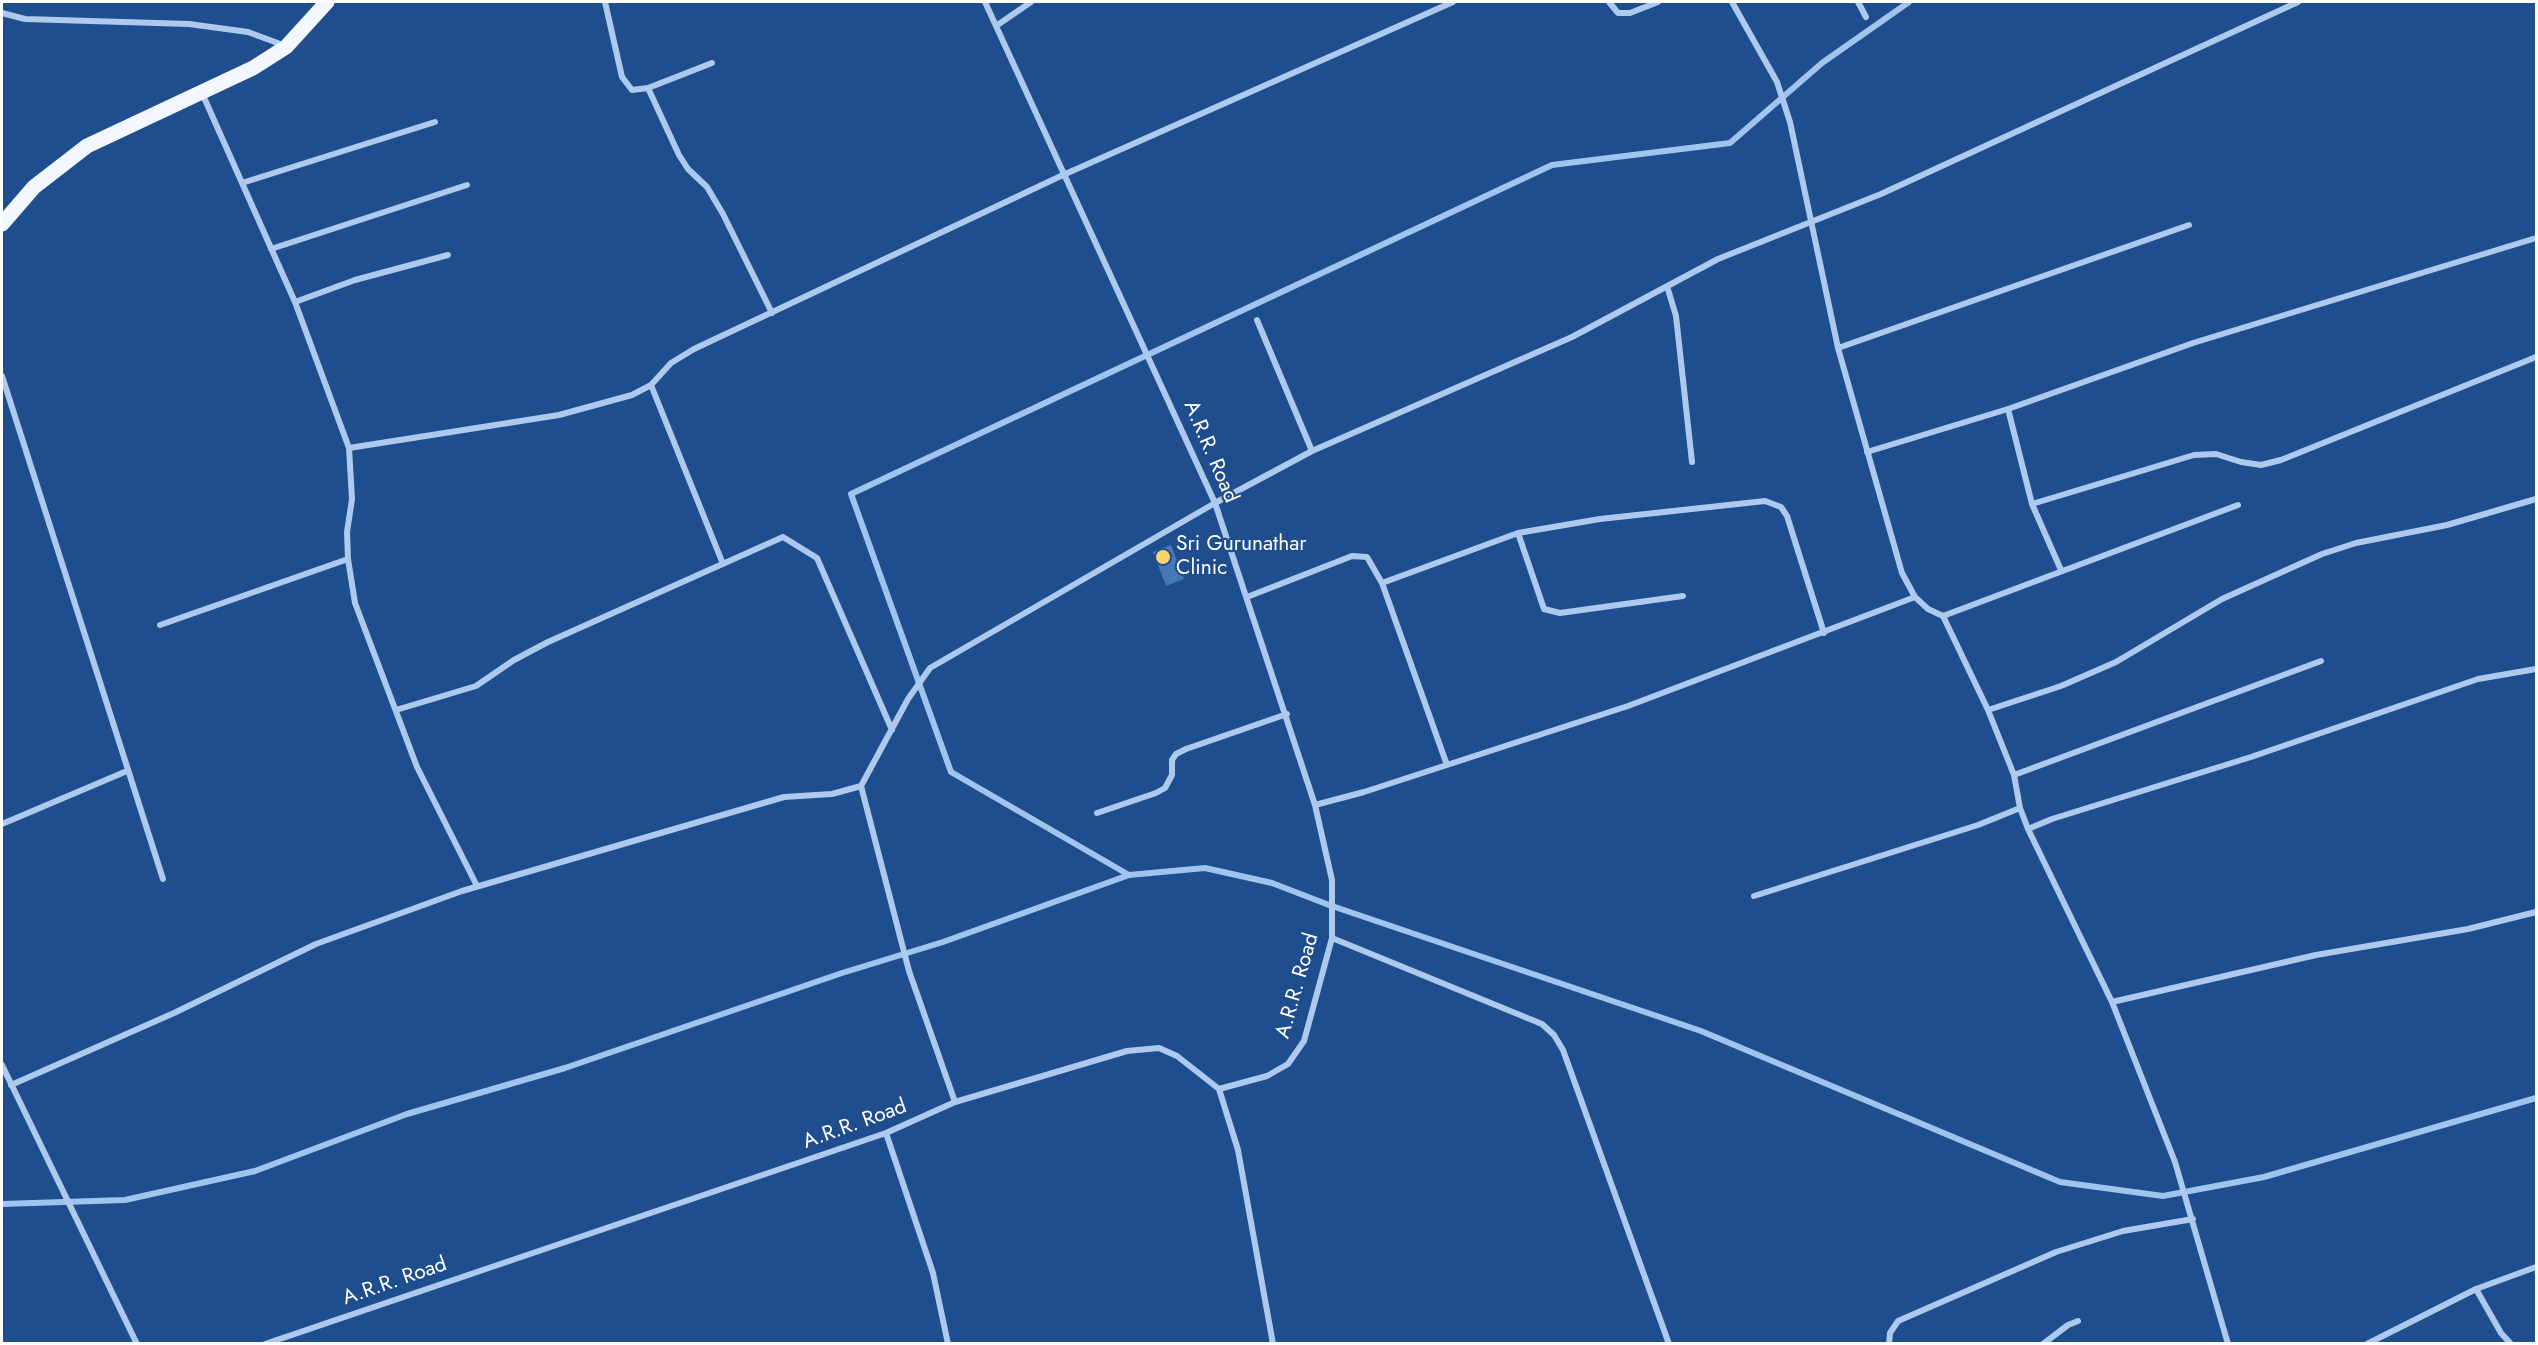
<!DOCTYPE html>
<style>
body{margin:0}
#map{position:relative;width:2538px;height:1345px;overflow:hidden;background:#1e4e8e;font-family:Jost,sans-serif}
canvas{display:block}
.frame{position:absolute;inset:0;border:3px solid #fff;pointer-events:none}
</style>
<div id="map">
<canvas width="2538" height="1345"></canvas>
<div class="frame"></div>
</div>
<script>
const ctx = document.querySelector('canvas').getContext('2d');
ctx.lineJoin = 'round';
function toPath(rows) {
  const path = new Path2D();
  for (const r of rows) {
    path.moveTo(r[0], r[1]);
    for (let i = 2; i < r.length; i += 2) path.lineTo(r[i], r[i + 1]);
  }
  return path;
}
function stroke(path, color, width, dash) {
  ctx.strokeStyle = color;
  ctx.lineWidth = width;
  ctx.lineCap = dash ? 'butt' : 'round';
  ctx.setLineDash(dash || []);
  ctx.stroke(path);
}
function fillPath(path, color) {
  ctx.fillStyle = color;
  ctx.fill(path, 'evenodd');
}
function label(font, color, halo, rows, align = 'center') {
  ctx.font = font + ' Jost,sans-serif';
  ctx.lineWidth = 4.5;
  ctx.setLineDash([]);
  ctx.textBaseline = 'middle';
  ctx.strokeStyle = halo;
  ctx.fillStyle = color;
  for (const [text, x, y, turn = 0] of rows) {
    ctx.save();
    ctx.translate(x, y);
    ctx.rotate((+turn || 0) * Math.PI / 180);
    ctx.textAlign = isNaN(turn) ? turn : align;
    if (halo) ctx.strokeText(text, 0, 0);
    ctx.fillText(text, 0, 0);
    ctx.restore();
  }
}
const stream = toPath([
 [1129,875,951,772,851,494,1552,165,1730,143,1822,63,1909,2],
 [2,1204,125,1200,255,1171,407,1114,565,1068,842,973,943,942,1129,875,1205,868,1272,883,1329,905,1701,1031,2060,1182,2163,1196,2264,1177,2536,1098]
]);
const building = toPath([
 [1171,545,1184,579,1166,586,1153,552]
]);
const street = toPath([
 [605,2,622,77,632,90,648,88,712,63],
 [1609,2,1618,13,1630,13,1658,2],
 [1732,2,1777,82,1790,122,1838,348,1902,573,1915,597,1928,609,1943,616,1988,710,2014,775,2020,808,2028,829,2112,1002,2175,1162,2228,1344],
 [1858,2,1866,17],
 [2,13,25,19,189,24,248,32,283,45],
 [996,26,1031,2],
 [648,88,679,155,688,169,707,187,723,214,772,313],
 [202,93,295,302,349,448,352,499,347,532,348,559,355,603,417,767,477,886],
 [242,183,435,122],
 [271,249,467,185],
 [1667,286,1676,316,1692,462],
 [295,302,355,280,448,255],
 [1257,320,1312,451],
 [1838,348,2189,225],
 [2,376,163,879],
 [651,385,723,564],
 [2008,409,2032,504,2061,570],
 [349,448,559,415,632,395,651,385,671,363,694,349,1063,175,1453,2],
 [1867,452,2008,409,2193,343,2536,238],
 [2032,504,2194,455,2216,454,2241,462,2261,465,2281,460,2536,357],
 [1518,533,1544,609,1560,613,1683,596],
 [1382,583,1518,533,1600,519,1765,501,1781,507,1787,516,1824,633],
 [1247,597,1352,556,1367,557,1382,583,1447,765],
 [1943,616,2238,505],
 [160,625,348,559],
 [396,710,476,686,514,660,548,642,783,537,817,558,892,730],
 [1988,710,2061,686,2116,662,2222,599,2322,554,2356,543,2447,525,2536,499],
 [2014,775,2321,661],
 [861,786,909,971,955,1102],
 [1315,805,1364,792,1628,706,1915,597],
 [1097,813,1156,793,1165,788,1172,775,1172,760,1176,754,1186,749,1287,714],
 [2,824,127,771],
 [2028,829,2052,819,2251,757,2478,679,2536,669],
 [1754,896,1978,825,2020,808],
 [1332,938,1542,1024,1554,1035,1563,1050,1669,1344],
 [2112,1002,2316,955,2468,929,2536,912],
 [2,1065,137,1344],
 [11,1085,174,1013,316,944,462,891,784,797,832,794,861,786,908,699,930,668,1215,503,1312,451,1572,337,1718,259,1881,194,2298,2],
 [1219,1089,1238,1150,1273,1344],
 [886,1133,933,1273,948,1344],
 [2476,1289,2501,1333,2511,1344],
 [265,1344,886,1133,955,1102,1127,1051,1159,1048,1177,1056,1219,1089,1267,1076,1288,1064,1304,1041,1332,938,1332,880,1315,805,1215,503,985,2],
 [1889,1344,1890,1333,1898,1321,2056,1252,2123,1231,2193,1219],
 [2043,1344,2068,1325,2078,1321],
 [2367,1344,2476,1289,2536,1267]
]);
const primary = toPath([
 [2,224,34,187,87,146,253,68,286,47,327,2]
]);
const markers = [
 [1163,557,8,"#fcd46c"]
];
const streetNames = [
 ["A.R.R. Road",1210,452,67],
 ["A.R.R. Road",1298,986,-74],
 ["A.R.R. Road",855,1125,-20],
 ["A.R.R. Road",395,1282,-19]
];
const poiNames = [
 ["Sri Gurunathar",1176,545],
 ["Clinic",1176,569]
];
stroke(stream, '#a0c4ee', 6);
fillPath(building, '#4677b6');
stroke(street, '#adc9ed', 6);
stroke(primary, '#f3f7ff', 15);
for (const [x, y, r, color] of markers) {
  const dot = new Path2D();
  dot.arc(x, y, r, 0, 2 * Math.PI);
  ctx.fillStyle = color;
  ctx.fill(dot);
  stroke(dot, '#1e4e8e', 2);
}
label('21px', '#fff', '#1e4e8e', streetNames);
label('21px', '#fff', '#1e4e8e', poiNames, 'left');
</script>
